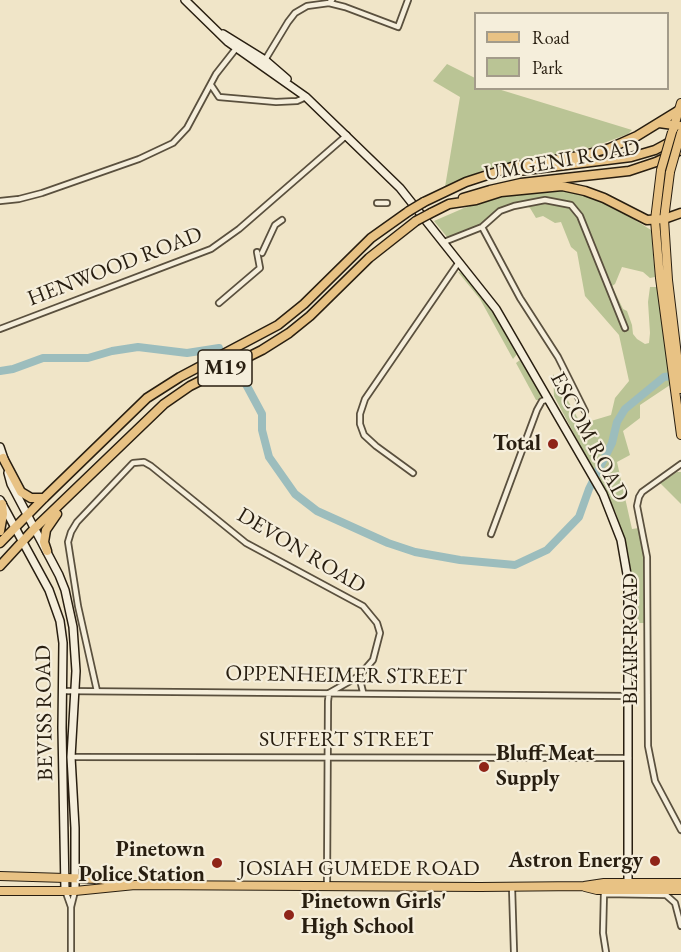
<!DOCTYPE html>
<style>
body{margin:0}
#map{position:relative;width:681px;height:952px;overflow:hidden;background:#f0e5c8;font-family:"EB Garamond",serif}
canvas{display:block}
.legend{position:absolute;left:474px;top:12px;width:195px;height:78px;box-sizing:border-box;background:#f5eedb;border:2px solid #a39b8a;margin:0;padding:8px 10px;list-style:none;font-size:18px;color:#281e10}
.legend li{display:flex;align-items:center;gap:12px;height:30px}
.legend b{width:30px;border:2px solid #a39b8a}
</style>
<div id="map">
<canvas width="681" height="952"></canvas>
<ul class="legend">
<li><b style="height:8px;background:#e8c284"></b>Road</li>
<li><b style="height:16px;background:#bac495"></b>Park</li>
</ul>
</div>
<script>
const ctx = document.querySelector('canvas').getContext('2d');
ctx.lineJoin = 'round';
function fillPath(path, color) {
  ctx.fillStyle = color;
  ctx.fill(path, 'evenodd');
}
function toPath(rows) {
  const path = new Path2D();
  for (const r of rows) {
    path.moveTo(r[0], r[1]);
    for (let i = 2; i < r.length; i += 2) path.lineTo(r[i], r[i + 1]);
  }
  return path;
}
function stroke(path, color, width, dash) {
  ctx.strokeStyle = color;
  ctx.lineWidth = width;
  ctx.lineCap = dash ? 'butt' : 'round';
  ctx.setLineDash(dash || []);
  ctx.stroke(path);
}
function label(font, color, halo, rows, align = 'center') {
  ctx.font = font + ' "EB Garamond",serif';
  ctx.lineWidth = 4.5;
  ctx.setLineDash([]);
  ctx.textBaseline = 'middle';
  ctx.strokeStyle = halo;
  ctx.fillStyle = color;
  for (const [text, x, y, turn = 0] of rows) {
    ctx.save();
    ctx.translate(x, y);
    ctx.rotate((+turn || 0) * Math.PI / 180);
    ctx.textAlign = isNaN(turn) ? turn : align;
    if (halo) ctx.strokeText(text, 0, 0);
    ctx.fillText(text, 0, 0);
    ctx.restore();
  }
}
const green = toPath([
 [447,64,475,78,476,88,498,89,632,130,628,134,593,147,488,168,445,187,460,97,433,81],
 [543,191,564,191,583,195,616,208,651,230,655,277,650,278,643,272,622,267,615,284,612,286,623,309,627,311,632,325,633,334,637,339,645,344,649,343,650,333,648,302,650,287,658,287,670,385,640,405,640,418,623,431,630,455,617,462,632,529,639,528,643,549,644,623,635,623,634,593,628,552,616,513,554,396,553,374,581,424,611,415,615,398,629,381,619,335,585,296,577,252,571,247,561,222,555,223,543,216,536,218,530,208,522,204,500,211,486,224,449,238,447,237,434,221,464,208,483,202,505,196],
 [458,272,463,273,501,323,518,353,513,359,480,299],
 [520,360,522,361,542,395,539,400,536,400,516,363],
 [677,472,681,472,681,504,660,483]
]);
const river = toPath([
 [0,371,13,369,43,358,88,358,112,351,138,347,187,353,219,348],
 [241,375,262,414,262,430,269,457,295,494,317,511,388,543,415,552,460,560,515,565,547,550,579,517,589,489,612,443,617,422,625,409,664,377,681,375]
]);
const street = toPath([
 [329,3,345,7,398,27,408,0],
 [265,60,288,22,295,13,307,6,329,3,332,0],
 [211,85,219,97,276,102,297,101,306,97],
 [0,201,19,199,42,193,139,159,173,143,187,128,216,74,238,46],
 [377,203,387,203],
 [482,227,520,298,558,357,585,411],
 [444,242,482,227,500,211,514,206,545,200,571,205,580,216,625,328],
 [262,253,275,225,282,220],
 [219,303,260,268,257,252],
 [0,329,211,249,239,229,347,135],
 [681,464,642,492,639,497,637,506,647,557,648,746,655,781,681,830],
 [413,473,376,446,364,435,360,424,360,414,365,399,459,262],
 [491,534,537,410,542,401,549,399],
 [359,676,363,692],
 [62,691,629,696],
 [97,691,78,606,68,542,71,532,77,522,133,463,144,462,151,466,246,543,363,606,377,623,380,633,373,660,359,676,329,693,328,701,327,886],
 [71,757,629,758],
 [512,887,514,952],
 [65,890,71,907],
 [604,892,603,933,606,952],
 [604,894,666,895,675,903,681,926],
 [71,952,71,907,75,891]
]);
const secondary = toPath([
 [185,0,228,42,306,97,400,188,496,309,603,494,621,540,628,580,628,887],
 [223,34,265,60,287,79],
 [0,447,5,462],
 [8,473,11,484,59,575,65,590,73,627,76,671,71,757,75,828,75,891],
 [0,500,49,590,60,621,63,643,62,728,65,890]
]);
const primary = toPath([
 [673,130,681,103],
 [661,170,655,220,660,278,681,435],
 [670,172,664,219,668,280,681,389],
 [0,876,98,879,128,883],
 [585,887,597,890,681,890],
 [0,891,75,891,135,885,480,887,584,886,604,883,681,883]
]);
const highway = toPath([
 [659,123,681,126],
 [518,171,631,157,655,150,681,136],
 [463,198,490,190,521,183,629,171,656,162,681,150],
 [424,202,466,182,512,167,585,155,610,148,637,136,681,109],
 [431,213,449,204,476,200,501,192,562,186,585,191,604,198,647,220,664,219,681,213],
 [3,458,21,492,31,498,44,498],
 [0,531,3,514,2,504],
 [0,543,44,498,147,398,180,377,278,325,304,304,371,238,409,211],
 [47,551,44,542,46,530,57,514],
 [0,566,34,529,164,404,190,386,262,350,289,333,310,316,369,258,416,221]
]);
const primaryBridge = toPath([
 [661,170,672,132],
 [670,172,681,133]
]);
const highwayBridge = toPath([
 [409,211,424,202],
 [416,221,431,213]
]);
const markers = [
 [553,444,6,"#8f2418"],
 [484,767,6,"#8f2418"],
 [655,861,6,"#8f2418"],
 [217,863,6,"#8f2418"],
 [289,915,6,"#8f2418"]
];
const shields = [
 [225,368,54]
];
const shieldNames = [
 ["M19",225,368]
];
const streetNames = [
 ["UMGENI ROAD",562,161,-10],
 ["HENWOOD ROAD",115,267,-21],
 ["ESCOM ROAD",589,437,62],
 ["DEVON ROAD",301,551,31],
 ["BLAIR ROAD",631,639,-90],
 ["OPPENHEIMER STREET",346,676,1],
 ["BEVISS ROAD",45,713,-91],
 ["SUFFERT STREET",346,740],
 ["JOSIAH GUMEDE ROAD",359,869]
];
const poiNames = [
 ["Total",541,444],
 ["Bluff Meat",496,754,"left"],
 ["Supply",496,779,"left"],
 ["Pinetown",205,850],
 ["Police Station",205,875],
 ["Astron Energy",643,861],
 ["Pinetown Girls'",301,902,"left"],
 ["High School",301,927,"left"]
];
fillPath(green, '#bac495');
stroke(river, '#9cbdbd', 8);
stroke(street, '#5a503e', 8);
stroke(secondary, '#281e10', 10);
stroke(primary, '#281e10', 10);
stroke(highway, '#281e10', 11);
stroke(street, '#f5eedb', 4.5);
stroke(secondary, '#f5eedb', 7);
stroke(primary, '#e8c284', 8);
stroke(highway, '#e8c284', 8);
stroke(primaryBridge, '#281e10', 10, []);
stroke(highwayBridge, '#281e10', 11, []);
stroke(primaryBridge, '#e8c284', 8);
stroke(highwayBridge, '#e8c284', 8);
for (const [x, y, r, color] of markers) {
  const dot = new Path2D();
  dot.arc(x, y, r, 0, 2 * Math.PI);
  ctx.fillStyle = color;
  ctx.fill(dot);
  stroke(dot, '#f5eedb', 2);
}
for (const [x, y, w] of shields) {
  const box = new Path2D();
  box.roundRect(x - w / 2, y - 18, w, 36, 4.5);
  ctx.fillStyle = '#f5eedb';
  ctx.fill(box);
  stroke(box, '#281e10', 1.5);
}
label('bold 21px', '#281e10', null, shieldNames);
label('22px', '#281e10', '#f5eedb', streetNames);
label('bold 22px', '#281e10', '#f5eedb', poiNames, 'right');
</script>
